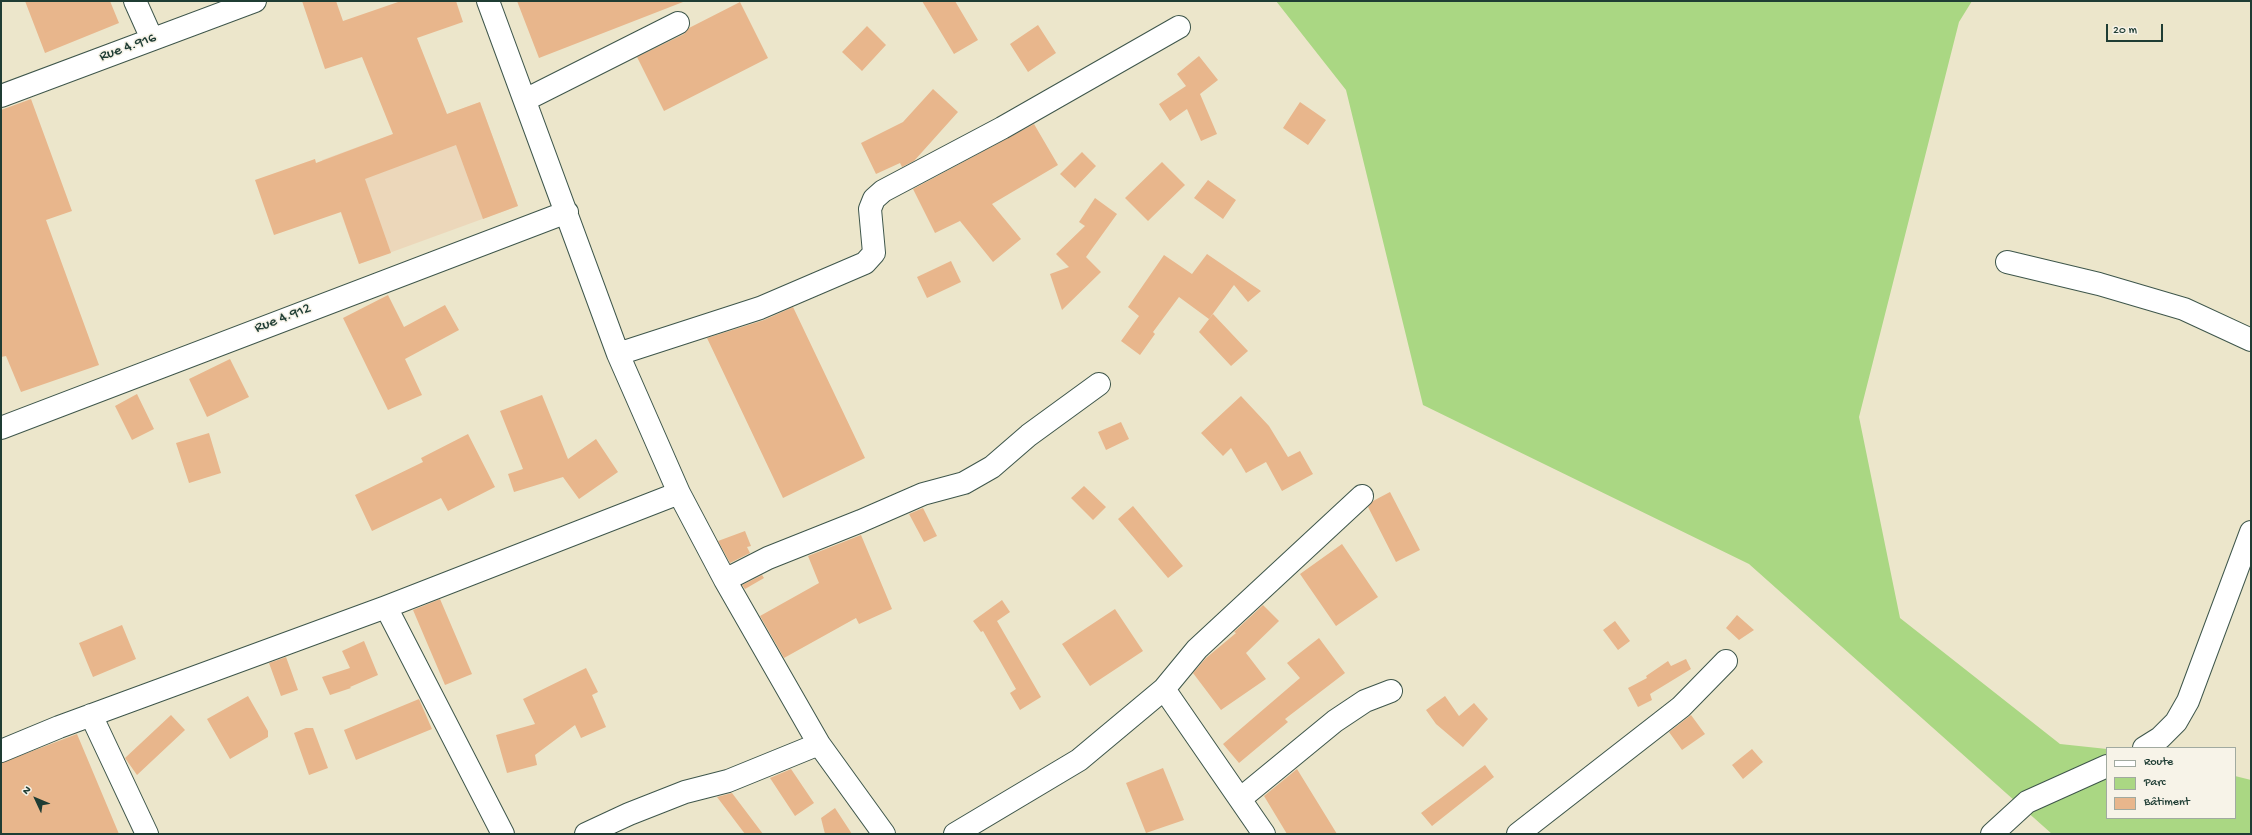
<!DOCTYPE html>
<meta charset="utf-8">
<style>
body{margin:0}
#map{position:relative;width:2252px;height:835px;overflow:hidden;background:#ece6cb;font-family:"Gochi Hand",sans-serif}
canvas{display:block}
.frame{position:absolute;inset:0;border:2px solid #1f3d34;pointer-events:none}
.legend{position:absolute;left:2106px;top:747px;width:130px;height:72px;box-sizing:border-box;background:#f7f3e8;border:1px solid #a1aaa0;margin:0;padding:5px 7px;list-style:none;font-size:12px;color:#1f3d34}
.legend li{display:flex;align-items:center;gap:8px;height:20px}
.legend b{width:20px;border:1px solid #a1aaa0}
.north{position:absolute;left:16px;top:779px;width:40px;height:40px;-webkit-text-stroke:3px #f7f3e8;paint-order:stroke;rotate:314deg;font-size:11px;font-weight:700;line-height:16px;text-align:center;color:#1f3d34}
.north::after{content:'';display:block;margin:auto;width:14px;height:18px;background:#1f3d34;clip-path:polygon(50% 0,100% 100%,50% 72%,0 100%)}
.scale{position:absolute;left:2106px;top:24px;width:57px;height:18px;box-sizing:border-box;border:2px solid #1f3d34;border-top:0;padding-left:5px;font-size:12px;line-height:14px;white-space:nowrap;color:#1f3d34;-webkit-text-stroke:3px #f7f3e8;paint-order:stroke}
</style>
<div id="map">
<canvas width="2252" height="835"></canvas>
<div class="frame"></div>
<ul class="legend">
<li><b style="height:5px;background:#fff"></b>Route</li>
<li><b style="height:11px;background:#aad783"></b>Parc</li>
<li><b style="height:11px;background:#e8b68c"></b>Bâtiment</li>
</ul>
<div class="north">N</div>
<div class="scale">20 m</div>
</div>
<script>
const ctx = document.querySelector('canvas').getContext('2d');
ctx.lineJoin = 'round';
function fillPath(path, color) {
  ctx.fillStyle = color;
  ctx.fill(path, 'evenodd');
}
function toPath(rows) {
  const path = new Path2D();
  for (const r of rows) {
    path.moveTo(r[0], r[1]);
    for (let i = 2; i < r.length; i += 2) path.lineTo(r[i], r[i + 1]);
  }
  return path;
}
function stroke(path, color, width, dash) {
  ctx.strokeStyle = color;
  ctx.lineWidth = width;
  ctx.lineCap = dash ? 'butt' : 'round';
  ctx.setLineDash(dash || []);
  ctx.stroke(path);
}
function label(font, color, halo, rows, align = 'center') {
  ctx.font = font + ' "Gochi Hand",sans-serif';
  ctx.lineWidth = 3;
  ctx.setLineDash([]);
  ctx.textBaseline = 'middle';
  ctx.strokeStyle = halo;
  ctx.fillStyle = color;
  for (const [text, x, y, turn = 0] of rows) {
    ctx.save();
    ctx.translate(x, y);
    ctx.rotate((+turn || 0) * Math.PI / 180);
    ctx.textAlign = isNaN(turn) ? turn : align;
    if (halo) ctx.strokeText(text, 0, 0);
    ctx.fillText(text, 0, 0);
    ctx.restore();
  }
}
const built = toPath([
 [480,102,518,206,359,264,322,160]
]);
const green = toPath([
 [1276,1,1972,1,1959,22,1859,417,1900,618,2060,744,2107,749,2107,818,2235,818,2235,776,2251,780,2251,834,2052,834,1749,564,1423,405,1346,90]
]);
const building = toPath([
 [25,1,110,1,119,23,45,53],
 [302,1,336,1,343,21,401,1,456,1,463,22,417,38,447,114,480,102,518,206,483,219,456,145,365,179,391,253,359,264,341,212,274,235,255,180,315,159,316,163,393,134,362,57,325,69],
 [517,1,683,1,683,2,539,58],
 [922,1,955,1,978,40,954,54],
 [740,2,768,58,664,111,637,57,684,34,689,28],
 [1038,25,1056,53,1028,72,1010,44],
 [867,26,886,45,862,71,842,52],
 [1199,56,1218,80,1200,94,1217,134,1201,141,1187,109,1170,121,1159,104,1186,86,1177,74],
 [933,89,958,112,914,161,902,167,900,163,876,174,861,143,903,122],
 [31,99,72,211,46,220,99,365,21,392,6,356,1,357,1,110],
 [1300,102,1326,120,1308,145,1283,128],
 [1034,124,1058,165,992,204,1021,239,993,262,960,221,935,233,913,189],
 [1082,152,1096,166,1075,188,1060,174],
 [1162,162,1185,185,1148,221,1125,198],
 [1208,180,1236,200,1223,219,1194,198],
 [1095,198,1117,214,1086,257,1101,272,1062,310,1050,274,1069,267,1056,254,1085,226,1079,222],
 [1207,254,1261,291,1248,302,1234,285,1209,319,1179,297,1153,332,1155,334,1140,355,1121,341,1139,316,1128,307,1164,255,1192,274],
 [951,261,961,282,927,298,917,277],
 [388,295,404,327,445,305,459,330,405,359,422,395,388,410,343,318],
 [793,307,865,458,783,498,707,338,764,320],
 [1213,314,1248,351,1231,366,1199,332],
 [230,359,249,397,207,417,189,379],
 [137,394,154,429,132,440,115,406],
 [542,395,568,459,596,439,618,472,579,499,563,477,514,492,508,474,523,469,500,411],
 [1241,396,1269,426,1288,457,1300,451,1313,474,1282,491,1266,462,1246,473,1231,448,1223,456,1201,433],
 [1121,422,1129,439,1106,450,1098,432],
 [209,433,221,473,189,483,176,443],
 [468,434,495,487,448,511,441,498,372,531,355,495,423,462,421,458],
 [1084,486,1106,507,1093,520,1071,498],
 [1390,492,1420,550,1396,562,1368,507,1373,501],
 [1133,506,1183,566,1168,578,1118,519],
 [923,508,937,536,924,542,909,514],
 [745,531,751,546,747,547,750,553,730,563,718,541],
 [861,535,892,609,859,624,856,618,784,658,760,616,819,583,808,556],
 [1342,544,1378,597,1336,626,1300,574],
 [762,575,764,578,745,589,742,585],
 [440,599,472,674,445,685,413,610],
 [1002,600,1010,612,997,621,1041,697,1020,710,1010,693,1016,689,983,631,981,632,973,621],
 [1263,605,1279,621,1246,653,1266,679,1221,710,1193,673,1206,658,1236,633,1234,632],
 [1115,609,1143,651,1090,686,1062,644],
 [1737,615,1754,630,1739,640,1726,628],
 [1615,621,1630,641,1618,650,1603,630],
 [122,625,136,659,93,677,79,643],
 [1319,638,1345,673,1285,719,1288,722,1239,763,1223,744,1300,678,1287,663],
 [364,641,378,675,350,687,351,688,330,695,322,677,350,668,342,651],
 [286,657,298,690,281,696,269,663],
 [1686,659,1691,669,1650,694,1652,700,1638,707,1628,688,1647,678,1646,676,1668,661,1671,666],
 [586,668,598,692,592,695,606,727,581,738,575,725,535,755,537,765,507,773,496,735,535,724,523,699],
 [248,696,268,731,268,737,230,759,207,719],
 [1445,696,1459,716,1474,703,1488,719,1463,747,1436,724,1426,710],
 [419,699,432,729,356,760,344,730],
 [171,715,185,730,137,775,125,758],
 [1691,715,1705,734,1682,750,1669,732],
 [306,728,313,728,328,768,309,775,294,733],
 [77,734,119,834,1,834,1,763],
 [1752,749,1763,762,1743,779,1732,765],
 [1485,765,1494,777,1432,826,1421,813],
 [1163,768,1184,820,1146,833,1126,783],
 [791,769,814,803,795,816,770,778],
 [1297,769,1337,834,1287,834,1264,796],
 [732,793,763,834,745,834,717,797],
 [835,808,852,834,825,834,821,818]
]);
const minor = toPath([
 [135,1,152,39],
 [488,1,618,354,679,493,725,580,819,744,884,834],
 [1,96,255,1],
 [525,100,678,23],
 [2007,262,2099,284,2184,309,2251,340],
 [618,354,760,308,865,263,874,253,870,209,874,199,883,191,1002,128,1179,27],
 [1,428,567,212],
 [725,580,768,558,861,521,923,494,964,483,992,467,1029,435,1099,384],
 [386,607,503,834],
 [1164,689,1264,834],
 [91,715,147,834],
 [2144,748,2160,738,2176,722,2188,701,2251,532],
 [1,751,59,727,386,607,679,493],
 [1240,799,1335,721,1365,701,1391,691],
 [586,834,629,814,685,792,728,781,819,744],
 [955,834,1079,760,1164,689,1197,649,1362,496],
 [1518,834,1681,707,1726,661],
 [1992,834,2027,802,2107,766]
]);
const streetNames = [
 ["Rue 4.916",128,48,-20],
 ["Rue 4.912",283,319,-21]
];
fillPath(built, '#ecd7ba');
fillPath(green, '#aad783');
fillPath(building, '#e8b68c');
stroke(minor, '#3e564b', 24);
stroke(minor, '#fff', 22);
label('15px', '#1f3d34', '#f7f3e8', streetNames);
</script>
